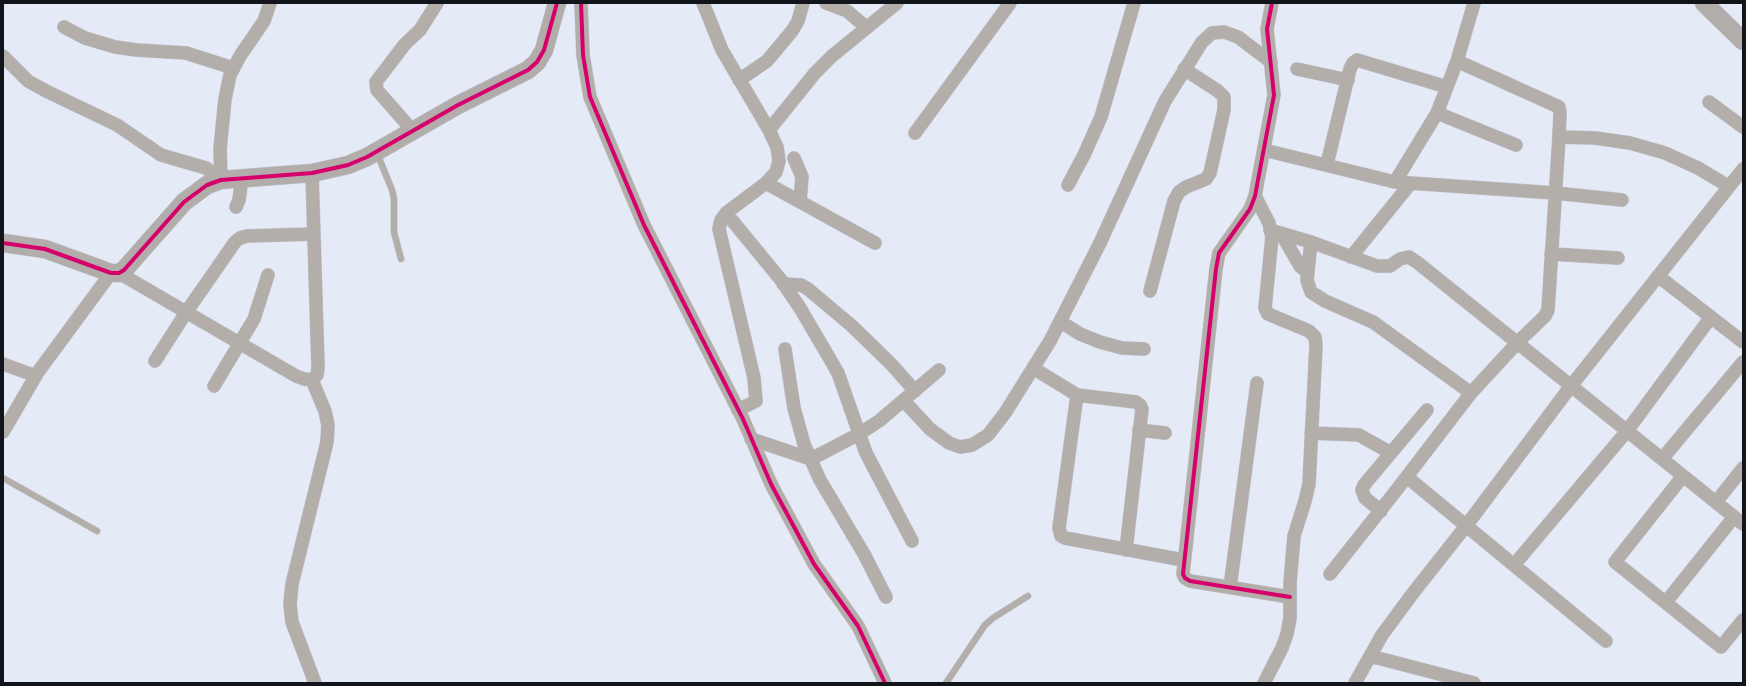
<!DOCTYPE html>
<style>
body{margin:0}
#map{position:relative;width:1746px;height:686px;overflow:hidden;background:#e5eaf7;font-family:"Work Sans",sans-serif}
canvas{display:block}
.frame{position:absolute;inset:0;border:4px solid #11141b;pointer-events:none}
</style>
<div id="map">
<canvas width="1746" height="686"></canvas>
<div class="frame"></div>
</div>
<script>
const ctx = document.querySelector('canvas').getContext('2d');
ctx.lineJoin = 'round';
function toPath(rows) {
  const path = new Path2D();
  for (const r of rows) {
    path.moveTo(r[0], r[1]);
    for (let i = 2; i < r.length; i += 2) path.lineTo(r[i], r[i + 1]);
  }
  return path;
}
function stroke(path, color, width, dash) {
  ctx.strokeStyle = color;
  ctx.lineWidth = width;
  ctx.lineCap = dash ? 'butt' : 'round';
  ctx.setLineDash(dash || []);
  ctx.stroke(path);
}
const lane = toPath([
 [377,153,392,190,394,199,394,232,401,259],
 [3,478,97,531],
 [946,683,985,625,993,618,1028,596]
]);
const street = toPath([
 [581,3,583,55,590,97,644,225,743,419,771,484,814,564,858,626,885,683],
 [703,3,722,50,769,130,777,147,779,161,776,172,766,183,726,213,721,220,719,229,754,378,756,401,738,410],
 [826,3,847,11,866,27],
 [1272,3,1267,29,1274,95,1255,196,1250,209,1219,253,1216,269,1183,574,1185,578,1190,581,1290,597],
 [64,27,85,38,115,47,137,50,186,53,233,68],
 [3,56,28,81,46,91,117,125,161,155,206,168,212,173,215,181],
 [1297,69,1348,80],
 [739,80,767,61,792,31,798,21,803,3],
 [1709,102,1743,127],
 [1437,113,1516,145],
 [769,130,815,73,832,56,897,3],
 [413,131,377,90,376,82,405,44,420,30,437,3],
 [915,133,1010,3],
 [1559,137,1595,138,1630,143,1665,153,1698,168,1728,186],
 [1264,150,1395,182,1555,193,1622,200],
 [794,158,802,177,800,201],
 [1327,164,1350,69,1353,63,1357,60,1447,87],
 [221,180,220,149,225,99,230,75,240,56,264,21,270,3],
 [1395,182,1437,113,1457,61,1474,3],
 [766,183,875,243],
 [1068,185,1084,155,1101,117,1134,3],
 [1255,196,1269,223,1272,237,1265,308,1268,314,1309,331,1315,337,1316,345,1309,484,1305,501,1294,536,1290,583,1290,618,1287,634,1282,648,1264,683],
 [236,207,239,200,242,178],
 [726,213,781,280,800,308,827,354,838,373,866,453,912,541],
 [1270,230,1311,242,1377,266,1390,266,1400,259,1409,257,1418,263,1743,524],
 [1281,233,1300,266,1308,273],
 [1311,242,1307,280,1311,292,1325,301,1373,322,1471,393],
 [1551,254,1618,258],
 [1351,257,1410,184],
 [119,273,296,376,304,379,312,380,317,375,318,367,312,173],
 [1658,276,1743,342],
 [783,284,801,285,808,289,852,326,892,365,915,391],
 [1150,291,1174,201,1179,192,1186,187,1206,179,1210,173,1224,110,1224,97,1218,91,1184,69],
 [1061,322,1080,334,1100,342,1122,348,1144,349],
 [785,349,794,408,804,444,820,480,864,554,886,597],
 [155,361,187,311,235,242,240,238,247,236,314,234],
 [3,364,36,376],
 [1033,368,1077,395,1136,402,1140,405,1142,409,1126,550],
 [312,380,325,411,328,425,327,442,292,584,290,604,292,622,315,683],
 [214,386,254,319,268,275],
 [1077,395,1059,528,1061,536,1065,538,1183,560],
 [904,401,930,429,949,443,960,447,972,445,988,435,1005,413,1050,341,1100,243,1165,101,1202,42,1212,33,1224,32,1238,37,1271,62],
 [1139,430,1165,433],
 [3,432,38,372,111,273],
 [1311,433,1359,435,1391,453],
 [751,439,811,459,859,434,879,421,939,370],
 [1662,459,1743,362],
 [1683,476,1615,562,1721,647,1743,620],
 [1407,477,1606,641],
 [1716,502,1743,468],
 [1381,511,1365,498,1362,490,1364,485,1427,410],
 [1514,565,1627,431,1711,317],
 [1330,574,1395,492,1471,393,1518,342,1545,316,1548,310,1559,137,1560,112,1559,107,1457,61],
 [1230,587,1257,383],
 [1666,602,1734,517],
 [1370,656,1474,683],
 [1355,683,1382,635,1413,593,1466,526,1571,386,1743,169]
]);
const secondary = toPath([
 [1704,3,1743,41],
 [3,243,45,249,111,273,119,273,124,270,184,202,207,185,221,180,312,173,348,165,367,157,458,105,528,70,537,62,544,50,557,3]
]);
const cycleway = toPath([
 [581,3,583,55,590,97,644,225,743,419,771,484,814,564,858,626,885,683],
 [1272,3,1267,29,1274,95,1255,196,1250,209,1219,253,1216,269,1183,574,1185,578,1190,581,1290,597],
 [3,243,45,249,111,273,119,273,124,270,184,202,207,185,221,180,312,173,348,165,367,157,458,105,528,70,537,62,544,50,557,3]
]);
stroke(lane, '#c0c4ce', 7);
stroke(street, '#c0c4ce', 14);
stroke(secondary, '#c0c4ce', 19);
stroke(lane, '#b4aeaa', 6);
stroke(street, '#b4aeaa', 13);
stroke(secondary, '#b2acab', 18);
stroke(cycleway, '#d6006c', 4);
</script>
